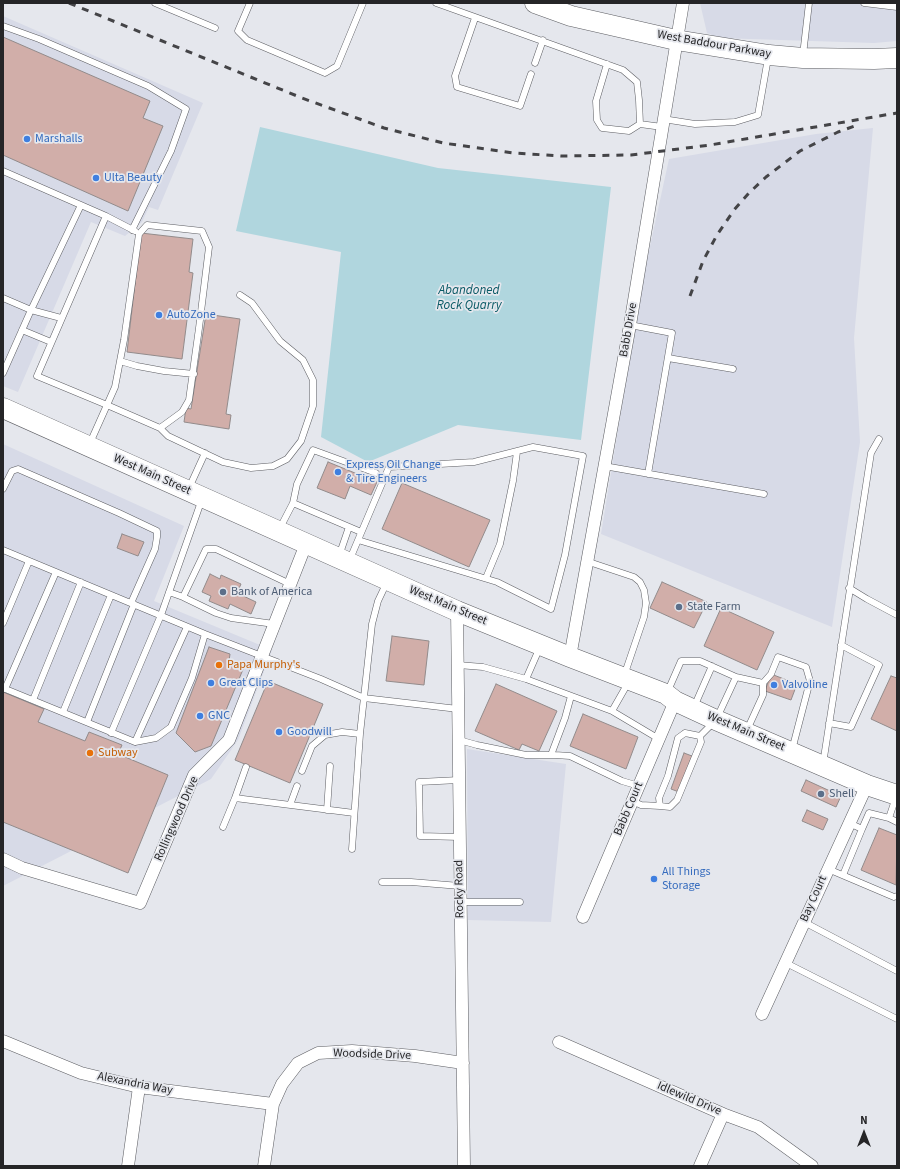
<!DOCTYPE html>
<style>
body{margin:0}
#map{position:relative;width:900px;height:1169px;overflow:hidden;background:#e5e7ed;font-family:"Source Sans 3",sans-serif}
canvas{display:block}
.frame{position:absolute;inset:0;border:4px solid #252527;pointer-events:none}
.north{position:absolute;left:844px;top:1113px;width:40px;height:40px;-webkit-text-stroke:3px #e5e7ed;paint-order:stroke;rotate:0deg;font-size:11px;font-weight:700;line-height:16px;text-align:center;color:#252527}
.north::after{content:'';display:block;margin:auto;width:14px;height:18px;background:#252527;clip-path:polygon(50% 0,100% 100%,50% 72%,0 100%)}
</style>
<div id="map">
<canvas width="900" height="1169"></canvas>
<div class="frame"></div>
<div class="north">N</div>
</div>
<script>
const ctx = document.querySelector('canvas').getContext('2d');
ctx.lineJoin = 'round';
function fillPath(path, color) {
  ctx.fillStyle = color;
  ctx.fill(path, 'evenodd');
}
function toPath(rows) {
  const path = new Path2D();
  for (const r of rows) {
    path.moveTo(r[0], r[1]);
    for (let i = 2; i < r.length; i += 2) path.lineTo(r[i], r[i + 1]);
  }
  return path;
}
function stroke(path, color, width, dash) {
  ctx.strokeStyle = color;
  ctx.lineWidth = width;
  ctx.lineCap = dash ? 'butt' : 'round';
  ctx.setLineDash(dash || []);
  ctx.stroke(path);
}
function label(font, color, halo, rows, align = 'center') {
  ctx.font = font + ' "Source Sans 3",sans-serif';
  ctx.lineWidth = 3.5;
  ctx.setLineDash([]);
  ctx.textBaseline = 'middle';
  ctx.strokeStyle = halo;
  ctx.fillStyle = color;
  for (const [text, x, y, turn = 0] of rows) {
    ctx.save();
    ctx.translate(x, y);
    ctx.rotate((+turn || 0) * Math.PI / 180);
    ctx.textAlign = isNaN(turn) ? turn : align;
    if (halo) ctx.strokeText(text, 0, 0);
    ctx.fillText(text, 0, 0);
    ctx.restore();
  }
}
const built = toPath([
 [700,3,897,3,897,41,874,43,719,38,707,33],
 [3,16,203,103,158,210,149,207,142,222,125,236,91,222,18,392,3,386],
 [873,128,854,338,860,442,832,627,601,534,642,283,669,159,816,134],
 [3,444,184,526,154,601,272,650,238,740,211,779,3,886],
 [467,749,566,764,551,922,468,920]
]);
const water = toPath([
 [260,127,438,168,611,187,581,440,458,425,368,462,321,437,341,252,236,231]
]);
const building = toPath([
 [3,37,150,101,143,118,163,126,128,211,3,155,3,37],
 [141,233,193,239,189,272,193,273,182,359,127,352,141,233],
 [206,314,240,319,226,414,231,415,229,429,184,422,186,408,191,409,206,314],
 [328,462,377,482,371,495,350,486,345,499,317,488,328,462],
 [402,483,490,520,469,567,382,529,402,483],
 [122,534,144,542,138,556,117,548,122,534],
 [210,574,220,579,221,575,241,584,237,593,256,602,251,614,230,604,228,609,209,601,211,596,202,592,210,574],
 [662,582,707,602,694,628,650,608,662,582],
 [721,608,774,632,757,670,704,646,721,608],
 [392,636,429,641,424,685,386,681,392,636],
 [209,647,230,654,229,661,244,667,211,746,195,752,176,733,209,647],
 [771,674,797,684,791,700,765,691,771,674],
 [891,676,897,678,897,731,871,719,891,676],
 [268,681,323,704,290,783,235,760,268,681],
 [496,684,557,711,539,751,522,744,519,750,475,731,496,684],
 [3,692,44,709,38,722,85,741,89,732,122,745,118,754,168,775,128,873,3,822,3,692],
 [583,714,638,737,626,769,570,746,583,714],
 [684,753,692,756,679,792,671,789,684,753],
 [806,780,841,796,836,807,801,791,806,780],
 [807,810,828,819,823,830,802,821,807,810],
 [879,828,897,835,896,885,861,870,879,828]
]);
const lane = toPath([
 [155,3,215,28],
 [250,3,238,31,247,40,325,73,337,66,363,3],
 [436,3,623,70,637,82,639,100,640,124,662,127],
 [864,3,897,7],
 [475,18,455,76,457,87,520,106,531,74],
 [3,26,39,39,148,86,186,109,171,151,132,230],
 [803,55,809,3],
 [535,63,543,40],
 [607,64,596,101,597,120,602,128,629,131,640,124],
 [663,119,695,124,735,122,758,115,768,58],
 [3,171,106,216,37,376,107,405,160,428,182,412,189,400,199,328,209,247,202,231,147,225,139,234,124,340,115,387,107,405,90,443],
 [106,216,135,231],
 [3,298,31,310,3,373],
 [61,318,31,310,81,205],
 [630,325,672,333,648,474],
 [22,330,51,342],
 [668,358,733,369],
 [120,361,137,366,164,371,194,374],
 [160,428,168,436,223,462,251,468,273,466,287,459,301,441,313,406,313,380,303,360,280,341,252,303,240,295],
 [604,466,764,494],
 [189,488,205,453],
 [3,489,12,471,18,469,119,513,157,531,157,537,155,549,131,603],
 [293,503,297,484,313,450,376,473],
 [280,528,293,503,361,532],
 [3,550,205,634,192,678,171,727,156,738,135,742,3,688],
 [339,556,349,527],
 [350,559,389,467,474,462,533,447,583,456,565,555,551,609,497,582,358,540],
 [586,561,634,577,640,582,644,590,646,603,644,617,624,676],
 [486,578,500,544,513,481,517,452],
 [849,588,867,599,897,615],
 [169,592,183,597,206,549,216,549,290,584],
 [183,597,216,613,231,618,274,624],
 [3,623,29,561],
 [205,634,321,679,364,698,458,709],
 [458,665,483,667,526,679,612,711,659,739],
 [736,677,763,683],
 [526,679,540,647],
 [5,689,56,572],
 [667,693,681,661,700,661,736,677,716,720,700,736],
 [33,700,81,582],
 [694,707,712,666],
 [612,711,628,683],
 [63,712,111,595],
 [87,722,134,604],
 [829,723,851,727,879,665,841,645],
 [747,730,763,695,763,683,771,674,778,657,806,667,810,681,792,750],
 [111,733,161,615,202,499],
 [685,733,700,736,701,742,677,800,670,807,660,806,659,798,668,776,678,738,685,733],
 [459,740,477,745,526,755,555,755,570,756,622,781,639,786],
 [135,742,187,627],
 [551,755,565,718,571,696],
 [823,764,871,453,879,439],
 [302,771,312,746,325,735,342,732,360,734],
 [459,780,419,782,420,836,460,837],
 [896,797,889,818,897,822],
 [235,798,246,767],
 [632,801,641,805,660,806],
 [290,805,297,786],
 [327,810,330,766],
 [849,823,862,829,869,813,889,818],
 [223,827,235,798,354,813],
 [352,849,360,734,372,624,378,601,387,582],
 [828,869,894,897,897,896],
 [843,875,862,829],
 [382,882,411,882,460,886],
 [461,902,520,902],
 [804,922,897,971],
 [786,963,897,1019]
]);
const street = toPath([
 [457,611,464,1166],
 [570,657,630,325,683,3],
 [3,859,22,868,140,903,194,775,229,740,306,544],
 [583,917,675,701],
 [762,1014,867,785],
 [3,1041,81,1073,139,1087,273,1104],
 [559,1042,723,1114,758,1127,812,1166],
 [128,1166,139,1087],
 [264,1166,273,1104,282,1084,298,1063,318,1053,352,1051,415,1056,463,1063],
 [700,1166,723,1114]
]);
const primary = toPath([
 [535,3,571,16,676,40,769,55,803,58,874,59,897,58],
 [3,408,457,611,570,657,666,694,675,701,716,720,867,785,897,795]
]);
const rail = toPath([
 [69,3,302,98,384,128,443,143,514,153,561,156,631,155,710,145,897,113],
 [690,296,703,261,717,235,734,210,749,193,766,177,800,151,838,132,860,124]
]);
const markers = [
 [27,139,4,"#3f7fe0"],
 [96,178,4,"#3f7fe0"],
 [159,315,4,"#3f7fe0"],
 [338,472,4,"#3f7fe0"],
 [223,592,4,"#5c6f8a"],
 [679,607,4,"#5c6f8a"],
 [219,665,4,"#e8710a"],
 [211,683,4,"#3f7fe0"],
 [774,685,4,"#3f7fe0"],
 [200,716,4,"#3f7fe0"],
 [279,732,4,"#3f7fe0"],
 [90,753,4,"#e8710a"],
 [821,794,4,"#5c6f8a"],
 [654,879,4,"#3f7fe0"]
];
const streetNames = [
 ["West Baddour Parkway",714,45,10],
 ["Babb Drive",629,330,-80],
 ["West Main Street",152,475,24],
 ["West Main Street",448,606,23],
 ["West Main Street",746,732,23],
 ["Babb Court",629,809,-67],
 ["Rollingwood Drive",177,819,-66],
 ["Rocky Road",460,889,-91],
 ["Bay Court",814,899,-66],
 ["Woodside Drive",372,1055,2],
 ["Alexandria Way",135,1084,11],
 ["Idlewild Drive",689,1099,23]
];
const shopNames = [
 ["Marshalls",35,139],
 ["Ulta Beauty",104,178],
 ["AutoZone",167,315],
 ["Express Oil Change",346,465],
 ["& Tire Engineers",346,479],
 ["Great Clips",219,683],
 ["Valvoline",782,685],
 ["GNC",208,716],
 ["Goodwill",287,732],
 ["All Things",662,872],
 ["Storage",662,886]
];
const serviceNames = [
 ["Bank of America",231,592],
 ["State Farm",687,607],
 ["Shell",829,794]
];
const foodNames = [
 ["Papa Murphy's",227,665],
 ["Subway",98,753]
];
const waterNames = [
 ["Abandoned",469,291],
 ["Rock Quarry",469,306]
];
fillPath(built, '#d7dae7');
fillPath(water, '#b0d6de');
fillPath(building, '#d1aea9');
stroke(building, '#928b8b', 1);
stroke(lane, '#5d5e63', 7);
stroke(street, '#5d5e63', 13);
stroke(primary, '#5d5e63', 21);
stroke(lane, '#fff', 6);
stroke(street, '#fff', 12);
stroke(primary, '#fff', 20);
stroke(rail, '#444447', 3, [7, 7]);
for (const [x, y, r, color] of markers) {
  const dot = new Path2D();
  dot.arc(x, y, r, 0, 2 * Math.PI);
  ctx.fillStyle = color;
  ctx.fill(dot);
  stroke(dot, '#e5e7ed', 1.5);
}
label('12px', '#252527', '#e5e7ed', streetNames);
label('12px', '#366cbe', '#e5e7ed', shopNames, 'left');
label('12px', '#4e5e75', '#e5e7ed', serviceNames, 'left');
label('12px', '#c56008', '#e5e7ed', foodNames, 'left');
label('italic 13px', '#0a5a66', '#e5e7ed', waterNames);
</script>
